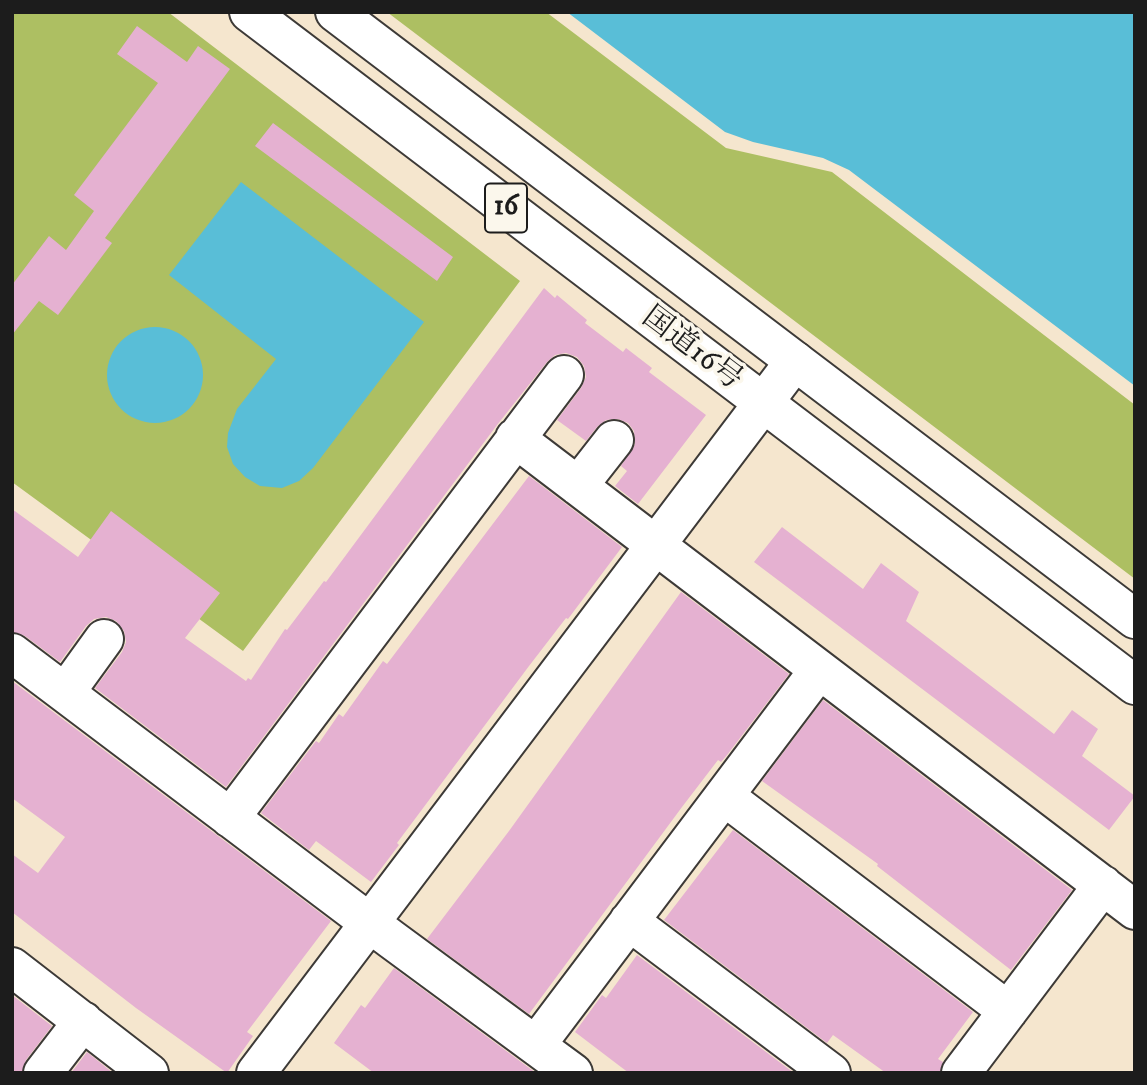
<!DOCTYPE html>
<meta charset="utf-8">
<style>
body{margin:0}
#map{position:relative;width:1147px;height:1085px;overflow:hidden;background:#f5e6ce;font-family:"IM FELL DW Pica",serif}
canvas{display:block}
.frame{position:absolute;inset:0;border:14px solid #1c1c1c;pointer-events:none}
</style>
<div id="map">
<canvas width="1147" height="1085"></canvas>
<div class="frame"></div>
</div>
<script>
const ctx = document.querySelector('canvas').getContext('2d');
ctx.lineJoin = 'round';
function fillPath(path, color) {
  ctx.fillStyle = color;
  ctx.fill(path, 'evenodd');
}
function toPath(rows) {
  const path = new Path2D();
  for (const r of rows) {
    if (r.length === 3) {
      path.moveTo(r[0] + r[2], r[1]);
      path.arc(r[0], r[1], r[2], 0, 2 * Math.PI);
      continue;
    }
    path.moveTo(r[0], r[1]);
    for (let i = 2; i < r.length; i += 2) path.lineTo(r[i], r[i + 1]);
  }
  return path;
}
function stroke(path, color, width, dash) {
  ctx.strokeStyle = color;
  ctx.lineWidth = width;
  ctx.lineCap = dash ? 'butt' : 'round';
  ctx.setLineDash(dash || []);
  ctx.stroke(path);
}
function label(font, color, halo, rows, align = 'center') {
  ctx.font = font + ' "IM FELL DW Pica","Noto Serif JP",serif';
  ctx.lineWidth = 7;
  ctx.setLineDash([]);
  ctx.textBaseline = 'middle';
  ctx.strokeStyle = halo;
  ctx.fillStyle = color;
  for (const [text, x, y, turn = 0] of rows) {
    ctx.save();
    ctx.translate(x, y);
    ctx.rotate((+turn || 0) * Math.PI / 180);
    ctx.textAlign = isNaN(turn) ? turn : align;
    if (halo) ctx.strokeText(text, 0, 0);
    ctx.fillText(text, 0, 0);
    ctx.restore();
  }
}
const green = toPath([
 [12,12,168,12,520,281,243,651,12,482],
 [387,12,546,12,726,148,832,172,1135,405,1135,579]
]);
const water = toPath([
 [567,12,1135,12,1135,386,849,170,823,158,753,142,725,132],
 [241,182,424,322,313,468,299,481,282,488,260,486,245,477,233,464,227,447,228,433,237,409,276,359,169,275],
 [155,375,48]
]);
const building = toPath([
 [137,26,187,62,198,46,230,69,105,238,112,243,58,315,39,301,12,335,12,285,49,236,66,250,94,211,74,195,158,83,117,54],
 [273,123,453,257,437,281,255,146],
 [544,288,555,298,557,295,587,320,585,323,623,352,626,348,652,368,649,372,706,415,638,504,615,486,627,471,621,466,635,444,634,431,628,423,618,419,606,420,597,427,586,441,557,420,581,388,586,377,584,366,577,357,566,353,555,355,547,362,497,425,226,787,95,688,122,652,126,642,124,631,116,621,106,617,94,619,86,626,60,662,25,636,12,632,12,509,78,557,111,511,220,593,185,638,246,681,248,678,251,680,285,629,287,630,324,581,326,582],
 [529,476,622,547,568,619,566,618,529,666,397,843,399,845,371,882,316,841,309,850,261,813,316,741,319,743,339,714,343,717,383,661,387,664],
 [782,527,863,589,881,563,919,592,906,621,1054,734,1072,710,1098,729,1082,756,1135,796,1109,830,754,562],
 [681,592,789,674,727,755,721,762,718,760,682,807,529,1014,427,939,509,831],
 [12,681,331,921,247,1032,253,1036,227,1073,136,1008,12,912,12,854,38,873,65,837,12,798],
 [823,700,1072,890,1011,970,877,866,878,864,762,781],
 [733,830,973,1012,938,1059,943,1062,940,1073,886,1073,833,1035,827,1043,664,920],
 [637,955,794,1073,629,1073,617,1064,575,1032,602,995,606,998],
 [394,968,536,1073,374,1073,334,1043,361,1005,365,1008],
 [12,995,52,1026,26,1060,22,1073,12,1073],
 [87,1052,113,1073,71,1073]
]);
const minor = toPath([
 [515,438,1135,910],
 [578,486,614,440],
 [12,653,391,939,573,1073],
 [65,693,104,639],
 [724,796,1008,1011],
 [230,818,564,375],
 [629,921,831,1073],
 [12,967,149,1073],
 [536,1045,819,670],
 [43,1073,83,1021],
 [256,1073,795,361],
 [961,1073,1103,885]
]);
const highway = toPath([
 [249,12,1135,685],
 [335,12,1135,619]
]);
const shields = [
 [506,208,42]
];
const shieldNames = [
 ["16",506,208]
];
const streetNames = [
 ["国道16号",691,350,37]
];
fillPath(green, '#adbf62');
fillPath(water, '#59bed7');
fillPath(building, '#e5b1d1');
stroke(minor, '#3d3a37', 42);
stroke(highway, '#3d3a37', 42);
stroke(minor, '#fff', 38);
stroke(highway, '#fff', 38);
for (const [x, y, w] of shields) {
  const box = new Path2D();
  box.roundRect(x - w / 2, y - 24.5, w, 49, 5);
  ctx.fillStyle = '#fbf7ec';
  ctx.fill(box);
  stroke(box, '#1c1c1c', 2);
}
label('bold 28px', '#1c1c1c', null, shieldNames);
label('30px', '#1c1c1c', '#fbf7ec', streetNames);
</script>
